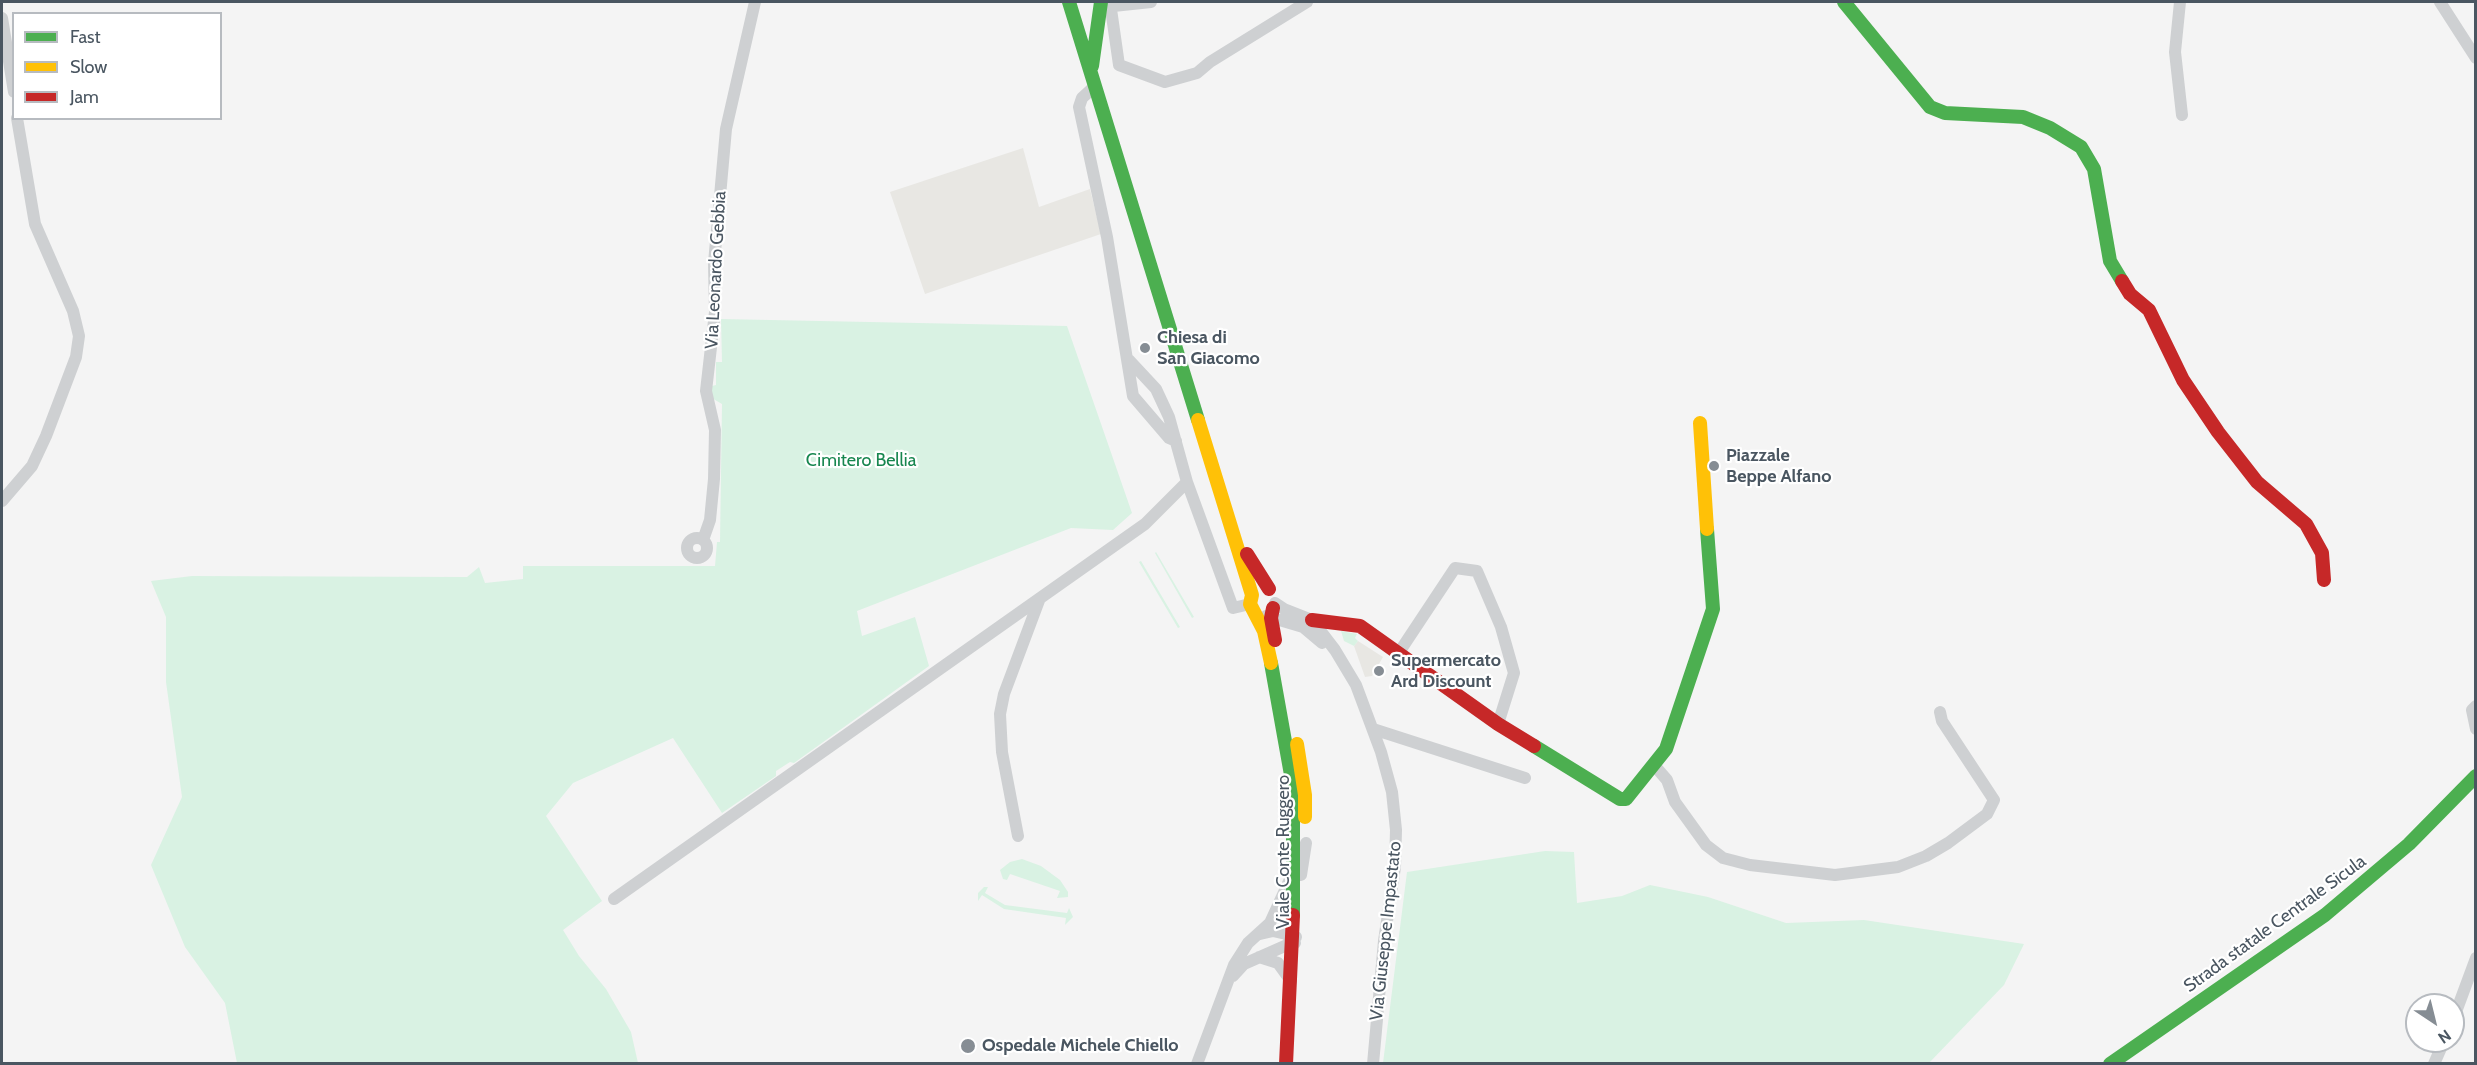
<!DOCTYPE html>
<style>
body{margin:0}
#map{position:relative;width:2477px;height:1065px;overflow:hidden;background:#f4f4f4;font-family:Cabin,sans-serif}
canvas{display:block}
.frame{position:absolute;inset:0;border:3px solid #4a5661;pointer-events:none}
.legend{position:absolute;left:12px;top:12px;width:210px;height:108px;box-sizing:border-box;background:#fff;border:2px solid #b7bbc0;margin:0;padding:8px 10px;list-style:none;font-size:18px;color:#4a5661}
.legend li{display:flex;align-items:center;gap:12px;height:30px}
.legend b{width:30px;border:2px solid #b7bbc0}
.north{position:absolute;left:2405px;top:993px;width:60px;height:60px;box-sizing:border-box;background:#fff;border:2px solid #b7bbc0;border-radius:50%;rotate:145deg;font-size:16px;font-weight:700;line-height:24px;text-align:center;color:#4a5661}
.north::after{content:'';display:block;margin:auto;width:21px;height:27px;background:#868d94;clip-path:polygon(50% 0,100% 100%,50% 72%,0 100%)}
</style>
<div id="map">
<canvas width="2477" height="1065"></canvas>
<div class="frame"></div>
<ul class="legend">
<li><b style="height:8px;background:#4caf50"></b>Fast</li>
<li><b style="height:8px;background:#ffc107"></b>Slow</li>
<li><b style="height:8px;background:#c62828"></b>Jam</li>
</ul>
<div class="north">N</div>
</div>
<script>
const ctx = document.querySelector('canvas').getContext('2d');
ctx.lineJoin = 'round';
function fillPath(path, color) {
  ctx.fillStyle = color;
  ctx.fill(path, 'evenodd');
}
function toPath(rows) {
  const path = new Path2D();
  for (const r of rows) {
    if (r.length === 3) {
      path.moveTo(r[0] + r[2], r[1]);
      path.arc(r[0], r[1], r[2], 0, 2 * Math.PI);
      continue;
    }
    path.moveTo(r[0], r[1]);
    for (let i = 2; i < r.length; i += 2) path.lineTo(r[i], r[i + 1]);
  }
  return path;
}
function stroke(path, color, width, dash) {
  ctx.strokeStyle = color;
  ctx.lineWidth = width;
  ctx.lineCap = dash ? 'butt' : 'round';
  ctx.setLineDash(dash || []);
  ctx.stroke(path);
}
function label(font, color, halo, rows, align = 'center') {
  ctx.font = font + ' Cabin,sans-serif';
  ctx.lineWidth = 4.5;
  ctx.setLineDash([]);
  ctx.textBaseline = 'middle';
  ctx.strokeStyle = halo;
  ctx.fillStyle = color;
  for (const [text, x, y, turn = 0] of rows) {
    ctx.save();
    ctx.translate(x, y);
    ctx.rotate((+turn || 0) * Math.PI / 180);
    ctx.textAlign = isNaN(turn) ? turn : align;
    if (halo) ctx.strokeText(text, 0, 0);
    ctx.fillText(text, 0, 0);
    ctx.restore();
  }
}
const commercial = toPath([
 [1023,148,1039,207,1090,189,1101,234,925,294,890,192],
 [1358,641,1383,657,1372,676,1365,677,1354,646]
]);
const green = toPath([
 [721,319,1067,326,1132,513,1113,530,1071,528,857,611,862,636,915,617,929,666,794,763,790,762,776,771,776,776,722,813,673,738,573,783,546,816,602,901,563,930,579,956,606,989,631,1032,638,1063,237,1063,225,1003,185,947,151,865,182,797,166,682,166,617,151,581,192,576,467,577,479,567,485,583,523,579,523,566,715,566,717,542,720,542,722,404,710,397,712,386,716,385,716,362,722,362],
 [1156,552,1194,617,1192,618,1155,553],
 [1141,561,1180,627,1178,628,1139,562],
 [1341,631,1357,634,1355,638,1358,641,1354,646,1344,641],
 [1545,851,1574,852,1577,903,1622,896,1650,885,1708,897,1786,923,1864,920,2024,944,2004,985,1929,1063,1383,1063,1407,872],
 [1022,859,1041,866,1060,880,1068,892,1068,897,1057,898,1060,891,1010,874,1007,880,1003,879,1000,870,1010,862],
 [984,887,988,887,985,893,1005,905,1067,913,1069,908,1073,917,1065,925,1066,918,1004,909,982,895,978,901,978,893]
]);
const street = toPath([
 [1110,2,1119,65,1165,82,1197,73,1210,62,1307,2],
 [2180,2,2175,52,2182,115],
 [2440,2,2476,58],
 [1104,7,1151,2],
 [2,18,14,92],
 [1094,87,1082,98,1079,107,1107,237,1133,396,1169,438,1176,441],
 [1129,360,1156,389,1169,417,1187,482,1233,608,1250,604],
 [2,501,32,466,46,436,76,357,79,336,73,311,35,224,17,118],
 [697,548,10],
 [703,540,710,520,714,479,715,430,706,391,715,312,714,263,726,129,755,2],
 [1275,603,1284,609,1312,620,1335,650,1356,685,1381,752,1392,792,1396,830,1395,867,1384,941,1373,1064],
 [1266,616,1303,627,1322,643],
 [1398,654,1455,568,1477,571,1501,627,1514,673,1498,724],
 [2476,706,2472,710,2476,729],
 [1373,729,1525,778],
 [1654,765,1667,780,1675,802,1706,845,1723,858,1750,865,1835,875,1898,867,1926,856,1948,843,1987,814,1994,800,1942,721,1940,712],
 [1018,836,1002,752,1000,714,1004,694,1040,598],
 [1301,875,1306,843],
 [614,899,1145,524,1187,482],
 [1260,934,1273,931,1286,934,1295,943],
 [1259,957,1278,963,1291,981],
 [1233,976,1244,964,1287,945,1296,937],
 [2453,1020,2476,958],
 [1197,1064,1234,965,1248,943,1270,923,1291,877],
 [2434,1064,2444,1041]
]);
const fast = toPath([
 [1069,2,1198,420],
 [1844,2,1930,107,1945,113,2023,117,2050,128,2081,147,2094,169,2110,261,2122,281],
 [1092,66,1101,2],
 [1271,663,1293,786,1293,915],
 [1534,746,1620,799,1626,799,1666,749,1713,609,1707,529],
 [2110,1064,2325,915,2409,844,2476,776]
]);
const slow = toPath([
 [1198,420,1252,595,1250,604,1264,631,1271,663],
 [1700,423,1707,529],
 [1297,744,1305,795,1305,817]
]);
const jam = toPath([
 [2122,281,2130,294,2149,310,2183,380,2218,432,2257,482,2306,524,2322,553,2324,580],
 [1247,554,1269,589],
 [1273,608,1271,618,1275,640],
 [1312,620,1360,626,1498,724,1534,746],
 [1286,1064,1293,915]
]);
const markers = [
 [1145,348,6,"#868d94"],
 [1714,466,6,"#868d94"],
 [1379,671,6,"#868d94"],
 [968,1046,8,"#868d94"]
];
const streetNames = [
 ["Via Leonardo Gebbia",716,270,-87],
 ["Viale Conte Ruggero",1284,852,-90],
 ["Strada statale Centrale Sicula",2275,924,-36],
 ["Via Giuseppe Impastato",1386,931,-84]
];
const poiNames = [
 ["Chiesa di",1157,338],
 ["San Giacomo",1157,359],
 ["Piazzale",1726,456],
 ["Beppe Alfano",1726,477],
 ["Supermercato",1391,661],
 ["Ard Discount",1391,682],
 ["Ospedale Michele Chiello",982,1046]
];
const parkNames = [
 ["Cimitero Bellia",861,461]
];
fillPath(commercial, '#e8e7e3');
fillPath(green, '#d9f2e3');
stroke(street, '#ced0d2', 12);
stroke(fast, '#4caf50', 14);
stroke(slow, '#ffc107', 14);
stroke(jam, '#c62828', 14);
for (const [x, y, r, color] of markers) {
  const dot = new Path2D();
  dot.arc(x, y, r, 0, 2 * Math.PI);
  ctx.fillStyle = color;
  ctx.fill(dot);
  stroke(dot, '#fff', 2);
}
label('18px', '#4a5661', '#fff', streetNames);
label('bold 18px', '#4a5661', '#fff', poiNames, 'left');
label('18px', '#17864f', '#fff', parkNames);
</script>
